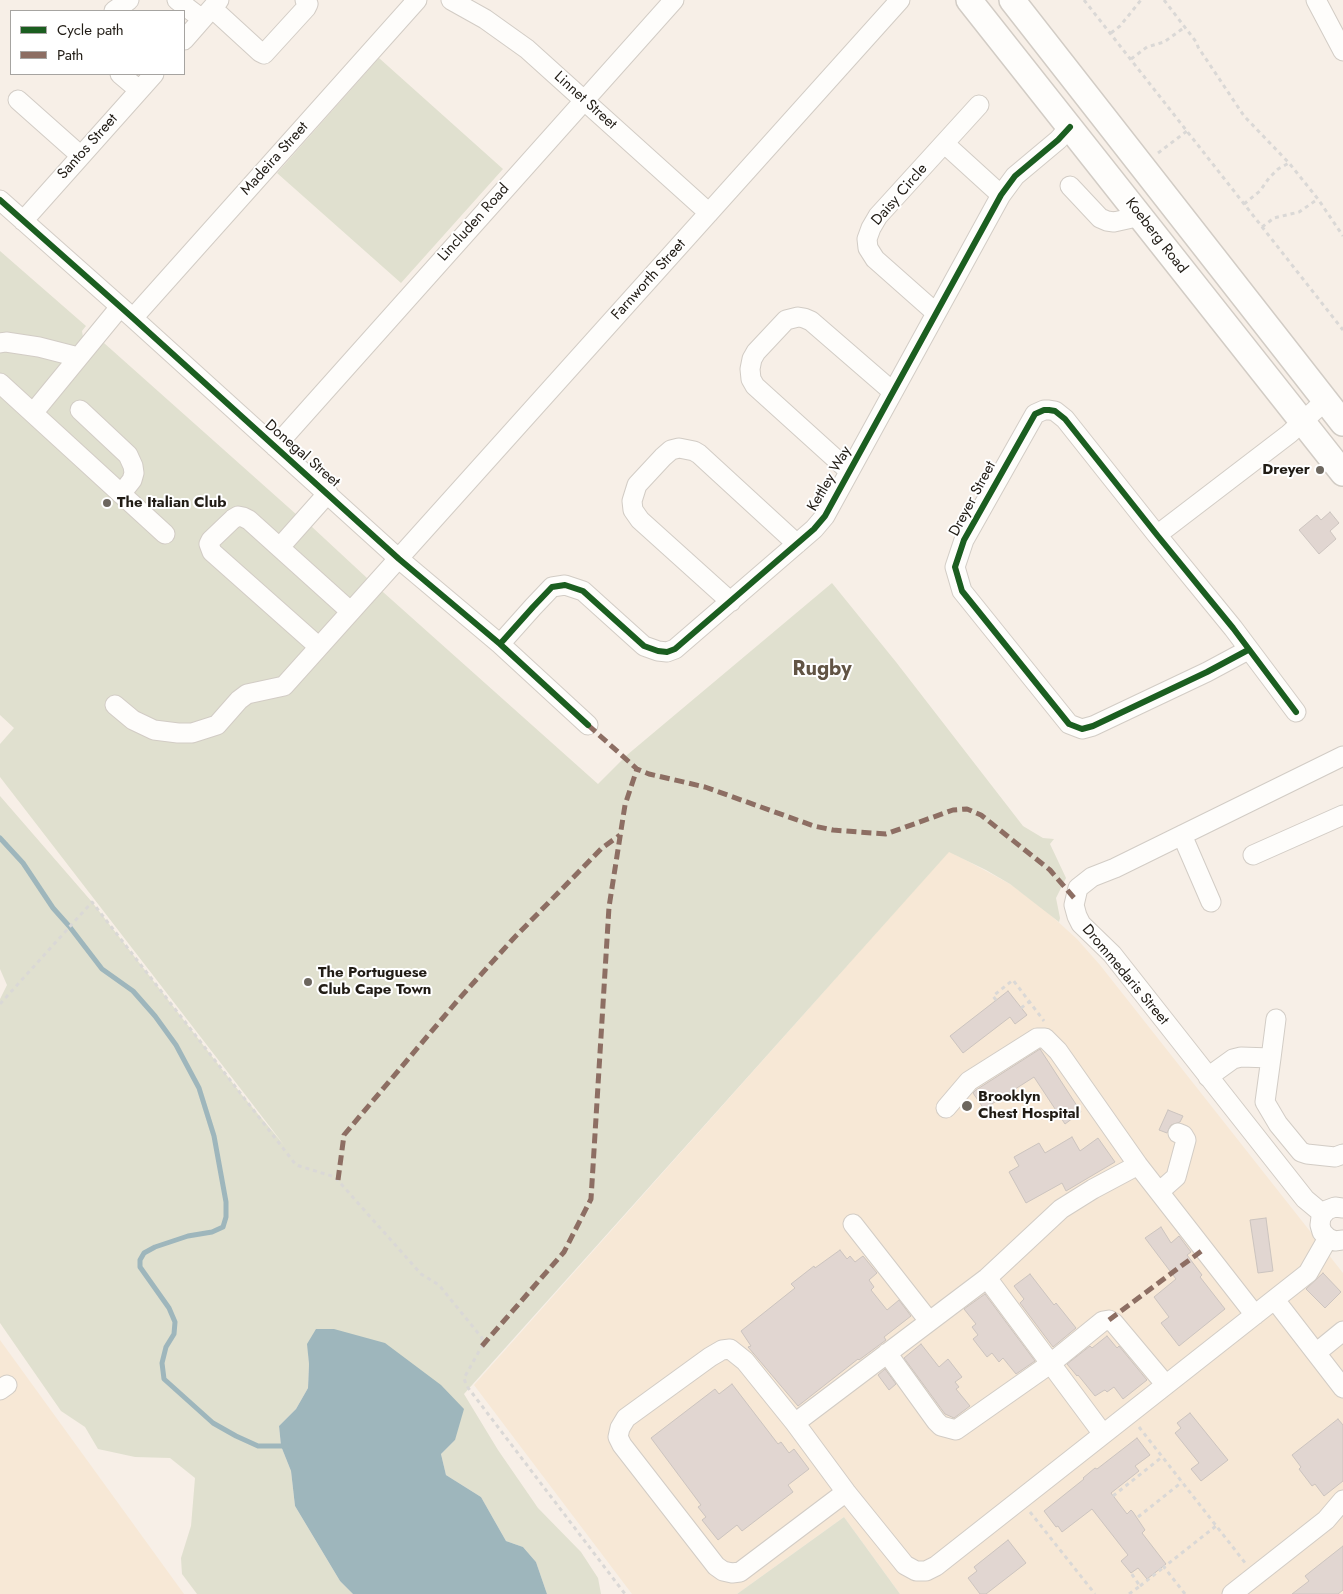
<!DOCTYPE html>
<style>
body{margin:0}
#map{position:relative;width:1343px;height:1594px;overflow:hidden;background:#f7efe7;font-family:Jost,sans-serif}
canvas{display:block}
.legend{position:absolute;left:10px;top:10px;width:175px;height:65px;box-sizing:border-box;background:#fff;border:1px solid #a6a4a1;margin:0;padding:6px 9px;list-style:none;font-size:15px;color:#211c15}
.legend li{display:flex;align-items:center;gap:10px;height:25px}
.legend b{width:25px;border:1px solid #a6a4a1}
</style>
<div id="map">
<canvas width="1343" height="1594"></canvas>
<ul class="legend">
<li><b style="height:6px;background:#1b5e20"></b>Cycle path</li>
<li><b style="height:6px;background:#8d6e63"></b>Path</li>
</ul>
</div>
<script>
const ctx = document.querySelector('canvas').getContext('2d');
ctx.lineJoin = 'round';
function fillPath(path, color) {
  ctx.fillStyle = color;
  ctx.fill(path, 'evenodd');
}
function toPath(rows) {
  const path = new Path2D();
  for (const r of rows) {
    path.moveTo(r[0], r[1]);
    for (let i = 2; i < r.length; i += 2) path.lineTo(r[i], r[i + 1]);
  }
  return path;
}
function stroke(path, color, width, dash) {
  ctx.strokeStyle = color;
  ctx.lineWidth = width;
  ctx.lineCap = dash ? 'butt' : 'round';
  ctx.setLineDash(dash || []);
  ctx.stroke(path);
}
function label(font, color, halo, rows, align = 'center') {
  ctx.font = font + ' Jost,sans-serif';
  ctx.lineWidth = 4;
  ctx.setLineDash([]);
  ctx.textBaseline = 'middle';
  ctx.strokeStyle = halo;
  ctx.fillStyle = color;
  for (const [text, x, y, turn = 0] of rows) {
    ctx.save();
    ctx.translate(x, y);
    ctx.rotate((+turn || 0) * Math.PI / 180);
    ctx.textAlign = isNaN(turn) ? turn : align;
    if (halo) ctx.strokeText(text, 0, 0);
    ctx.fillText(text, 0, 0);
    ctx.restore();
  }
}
const built = toPath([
 [949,851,1010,884,1044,909,1077,939,1100,965,1343,1273,1343,1594,900,1594,844,1517,737,1594,632,1594,474,1385],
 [0,1340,184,1594,0,1594]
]);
const green = toPath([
 [379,58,503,169,401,283,277,173],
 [0,251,86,326,82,331,83,337,98,348,104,343,297,515,306,532,308,531,308,528,311,526,367,578,377,594,379,595,381,591,383,592,598,784,627,755,832,583,896,662,1023,826,1043,838,1054,839,1050,844,1066,878,1056,898,1060,918,1059,922,1010,884,986,870,949,852,464,1394,498,1450,538,1508,581,1552,598,1578,601,1594,547,1594,536,1562,523,1547,506,1541,481,1497,446,1475,441,1454,455,1440,308,1344,309,1364,308,1388,296,1409,279,1426,281,1446,291,1471,295,1506,340,1581,353,1594,197,1594,182,1574,181,1558,191,1526,195,1478,170,1458,135,1457,98,1449,85,1427,61,1411,0,1323,0,999,7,985,0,969,0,796,92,902,242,1095,284,1145,0,777,0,744,14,728,0,715],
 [844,1517,900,1594,737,1594]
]);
const water = toPath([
 [316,1329,334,1329,385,1343,441,1385,464,1409,455,1440,441,1454,446,1475,481,1497,506,1541,523,1547,536,1562,547,1594,353,1594,340,1581,295,1506,291,1471,281,1446,279,1426,296,1409,308,1388,309,1364,307,1344]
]);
const stream = toPath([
 [0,838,23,863,53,908,69,926,102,969,133,991,155,1016,176,1045,199,1088,214,1136,226,1202,226,1217,223,1227,212,1232,188,1236,155,1247,144,1253,140,1260,140,1267,169,1308,175,1322,174,1334,166,1347,162,1363,164,1379,213,1423,236,1436,258,1446,287,1446]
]);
const building = toPath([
 [1330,512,1339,523,1330,531,1336,539,1319,554,1299,530,1317,515,1321,520,1330,512],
 [1008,991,1027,1015,1015,1024,1010,1017,963,1053,950,1036,1008,991],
 [1040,1049,1081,1112,1065,1124,1034,1077,984,1109,973,1093,976,1090,1040,1049],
 [1168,1110,1183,1116,1180,1122,1171,1125,1167,1133,1159,1130,1168,1110],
 [1072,1137,1080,1151,1098,1138,1115,1162,1066,1191,1062,1183,1026,1203,1009,1172,1019,1166,1014,1157,1039,1143,1045,1153,1072,1137],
 [1266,1218,1273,1271,1258,1273,1250,1220,1266,1218],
 [1161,1227,1171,1243,1179,1236,1191,1252,1187,1255,1202,1275,1200,1277,1225,1309,1179,1346,1161,1323,1169,1317,1154,1297,1176,1279,1145,1238,1161,1227],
 [840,1250,847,1259,850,1256,855,1262,863,1256,877,1273,869,1280,874,1287,871,1290,887,1310,899,1300,911,1316,884,1337,886,1340,859,1360,858,1359,798,1406,748,1347,751,1346,741,1331,795,1288,791,1284,814,1266,815,1268,840,1250],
 [1323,1273,1341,1292,1325,1308,1306,1289,1323,1273],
 [1030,1274,1054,1305,1056,1303,1076,1328,1053,1347,1020,1303,1024,1299,1014,1286,1030,1274],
 [985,1294,1035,1361,1016,1374,1003,1358,999,1362,992,1353,987,1357,973,1339,978,1335,972,1327,976,1324,964,1309,985,1294],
 [1107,1336,1117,1348,1119,1346,1147,1380,1123,1399,1114,1387,1107,1392,1105,1390,1103,1391,1095,1396,1078,1375,1077,1376,1067,1364,1090,1346,1092,1348,1107,1336],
 [921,1344,939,1367,948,1359,962,1377,955,1382,959,1387,956,1389,970,1406,954,1418,945,1414,904,1358,921,1344],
 [885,1369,896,1384,889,1390,878,1375,885,1369],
 [732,1384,778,1444,781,1442,789,1453,794,1449,809,1469,788,1485,793,1492,742,1531,737,1525,718,1540,702,1520,706,1517,698,1507,701,1505,651,1438,715,1389,719,1394,732,1384],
 [1190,1413,1228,1460,1201,1481,1191,1469,1199,1463,1175,1433,1181,1428,1177,1423,1190,1413],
 [1338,1419,1343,1425,1343,1481,1324,1496,1315,1484,1312,1486,1299,1469,1301,1467,1292,1455,1338,1419],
 [1137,1438,1150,1455,1135,1466,1139,1471,1111,1493,1127,1514,1131,1510,1133,1512,1145,1530,1142,1533,1166,1564,1147,1579,1138,1568,1131,1573,1121,1561,1128,1555,1092,1509,1062,1532,1058,1526,1056,1527,1044,1511,1084,1479,1083,1478,1095,1468,1097,1469,1137,1438],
 [1008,1540,1026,1563,986,1594,980,1594,968,1578,977,1571,974,1567,1008,1540],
 [1343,1546,1343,1590,1338,1594,1292,1594,1309,1581,1305,1576,1343,1546]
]);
const path = toPath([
 [1084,0,1343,330],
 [1164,0,1197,43,1198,47,1244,116,1289,163,1318,199,1343,236],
 [1111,33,1120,26,1141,0],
 [1131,59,1147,47,1164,42,1185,27],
 [1158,153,1187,131],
 [1244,204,1260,191,1269,178,1278,169,1289,163],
 [1262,227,1274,218,1299,212,1318,199],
 [996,1000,993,996,1013,980,1044,1021],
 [0,1004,92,902,296,1165,335,1177,421,1274,439,1285,482,1338,482,1346,464,1378,466,1385,625,1594],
 [1021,1008,1029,1002],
 [1139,1427,1246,1564],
 [1113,1496,1162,1457],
 [1030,1512,1095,1594],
 [1138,1517,1182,1482],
 [1140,1586,1164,1567],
 [1129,1594,1140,1586,1131,1573],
 [1185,1594,1164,1567,1216,1526]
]);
const minor = toPath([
 [177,0,202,19],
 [451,0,485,19,527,49,709,213],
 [1316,0,1343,51],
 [212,8,260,52,264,54,306,8,308,4,305,0],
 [114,11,129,0],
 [184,40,219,0],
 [120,74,139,90],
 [18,100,81,156],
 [945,144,1001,195],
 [1070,186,1100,218,1107,221,1114,222,1141,216],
 [0,200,133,318,399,559,500,644,588,725],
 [23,221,154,74],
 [936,313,875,259,868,248,867,239,871,228,878,216,979,105],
 [133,318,417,0],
 [0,343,6,342,39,347,78,357],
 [0,383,165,534],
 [80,410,128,455,133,466,134,473,132,480,121,494],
 [33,413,120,307],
 [275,447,674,0],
 [849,471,755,386,751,379,750,369,752,359,756,352,786,320,798,317,804,318,811,321,893,392],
 [1157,535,1289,434,1325,401],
 [280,547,328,493],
 [731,602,640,520,633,510,632,501,637,485,663,457,671,450,679,448,694,451,699,454,797,544],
 [500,644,533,607,552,587,565,585,583,591,644,646,658,651,667,652,675,649,814,529,825,516,1001,195,1015,176,1058,140,1070,127],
 [319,647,212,552,209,544,211,540,233,519,238,516,243,517,249,520,350,611],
 [1248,650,1207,672,1093,726,1082,729,1069,724,962,591,955,567,964,540,1035,414,1044,410,1049,410,1055,411,1065,419,1157,535,1233,628,1296,712],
 [115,705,133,720,154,730,178,733,192,733,217,725,239,700,247,694,284,686,900,0],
 [1182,835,1211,902],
 [1253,855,1343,815],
 [1271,1058,1265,1102,1278,1124,1301,1152,1307,1154,1335,1157,1343,1154],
 [1208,1077,1233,1059,1241,1057,1271,1058,1276,1019],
 [946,1108,969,1081,1037,1038,1045,1038,1058,1051,1138,1165,1255,1315],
 [1159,1192,1176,1177,1186,1140,1183,1135,1178,1133],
 [1343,1208,1335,1207,1327,1210,1321,1217,1320,1225,1322,1232,1328,1238,1335,1241,1343,1240],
 [1323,1214,1305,1199,1112,954,1081,924,1077,916,1074,905,1078,888,1092,877,1115,868,1343,756],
 [853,1224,929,1321],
 [987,1278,1103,1434],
 [1275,1300,1343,1388],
 [887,1353,936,1421,941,1426,956,1430,1050,1364,1103,1321,1109,1320,1114,1323,1166,1385],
 [1316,1353,1343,1331],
 [0,1390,7,1385],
 [795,1423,987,1278,1061,1209,1093,1189,1138,1165],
 [846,1492,740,1572,732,1573,723,1571,716,1566,622,1445,618,1437,620,1428,626,1418,710,1357,722,1350,730,1349,745,1361,795,1423,846,1492,905,1565,916,1571,926,1571,936,1566,1308,1273,1328,1238],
 [1232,1594,1326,1520,1343,1500]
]);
const major = toPath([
 [969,0,1343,473],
 [1012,0,1343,423]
]);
const quiet = toPath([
 [588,725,637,769,649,774,705,787,814,826,833,830,886,834,953,810,967,809,981,815,1050,870,1075,899],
 [338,1180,344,1135,458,1000,513,939,602,848,620,835],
 [1109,1320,1204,1249],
 [482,1346,564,1252,591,1199,609,907,625,805,637,769]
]);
const cycleway = toPath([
 [0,200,133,318,399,559,500,644,588,725],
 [500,644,533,607,552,587,565,585,583,591,644,646,658,651,667,652,675,649,814,529,825,516,1001,195,1015,176,1058,140,1070,127],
 [1248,650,1207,672,1093,726,1082,729,1069,724,962,591,955,567,964,540,1035,414,1044,410,1049,410,1055,411,1065,419,1157,535,1233,628,1296,712]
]);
const markers = [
 [1320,470,5,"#6c665e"],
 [107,503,5,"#6c665e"],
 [308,982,5,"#6c665e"],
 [967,1106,6,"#6c665e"]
];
const streetNames = [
 ["Linnet Street",585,101,42],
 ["Santos Street",88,147,-48],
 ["Madeira Street",275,159,-48],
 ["Daisy Circle",900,195,-49],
 ["Lincluden Road",474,223,-48],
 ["Koeberg Road",1156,236,52],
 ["Farnworth Street",649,280,-48],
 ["Donegal Street",302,454,41],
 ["Kettley Way",830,479,-60],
 ["Dreyer Street",973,499,-62],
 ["Drommedaris Street",1125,975,50]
];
const poiNames = [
 ["Dreyer",1310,470,"right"],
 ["The Italian Club",117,503],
 ["The Portuguese",318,973],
 ["Club Cape Town",318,990],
 ["Brooklyn",978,1097],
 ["Chest Hospital",978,1114]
];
const districtNames = [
 ["Rugby",822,670]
];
fillPath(built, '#f7e8d6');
fillPath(green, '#e0e0cf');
fillPath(water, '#9eb6bc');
stroke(stream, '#9eb6bc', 5);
fillPath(building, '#e1d6d1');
stroke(building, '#ccc4bf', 1);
stroke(minor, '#d2ccc5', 21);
stroke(major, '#d2ccc5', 28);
stroke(path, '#dad8d6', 3, [4, 4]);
stroke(minor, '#fefdfb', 19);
stroke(major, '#fefdfb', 25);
stroke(quiet, '#8d6e63', 5, [10, 5]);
stroke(cycleway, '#1b5e20', 6);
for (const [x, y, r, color] of markers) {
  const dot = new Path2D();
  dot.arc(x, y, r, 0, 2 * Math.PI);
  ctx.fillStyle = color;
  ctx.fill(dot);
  stroke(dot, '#fff', 2);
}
label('15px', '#211c15', '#fff', streetNames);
label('bold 15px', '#211c15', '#fff', poiNames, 'left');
label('bold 20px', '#615444', '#fff', districtNames);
</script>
